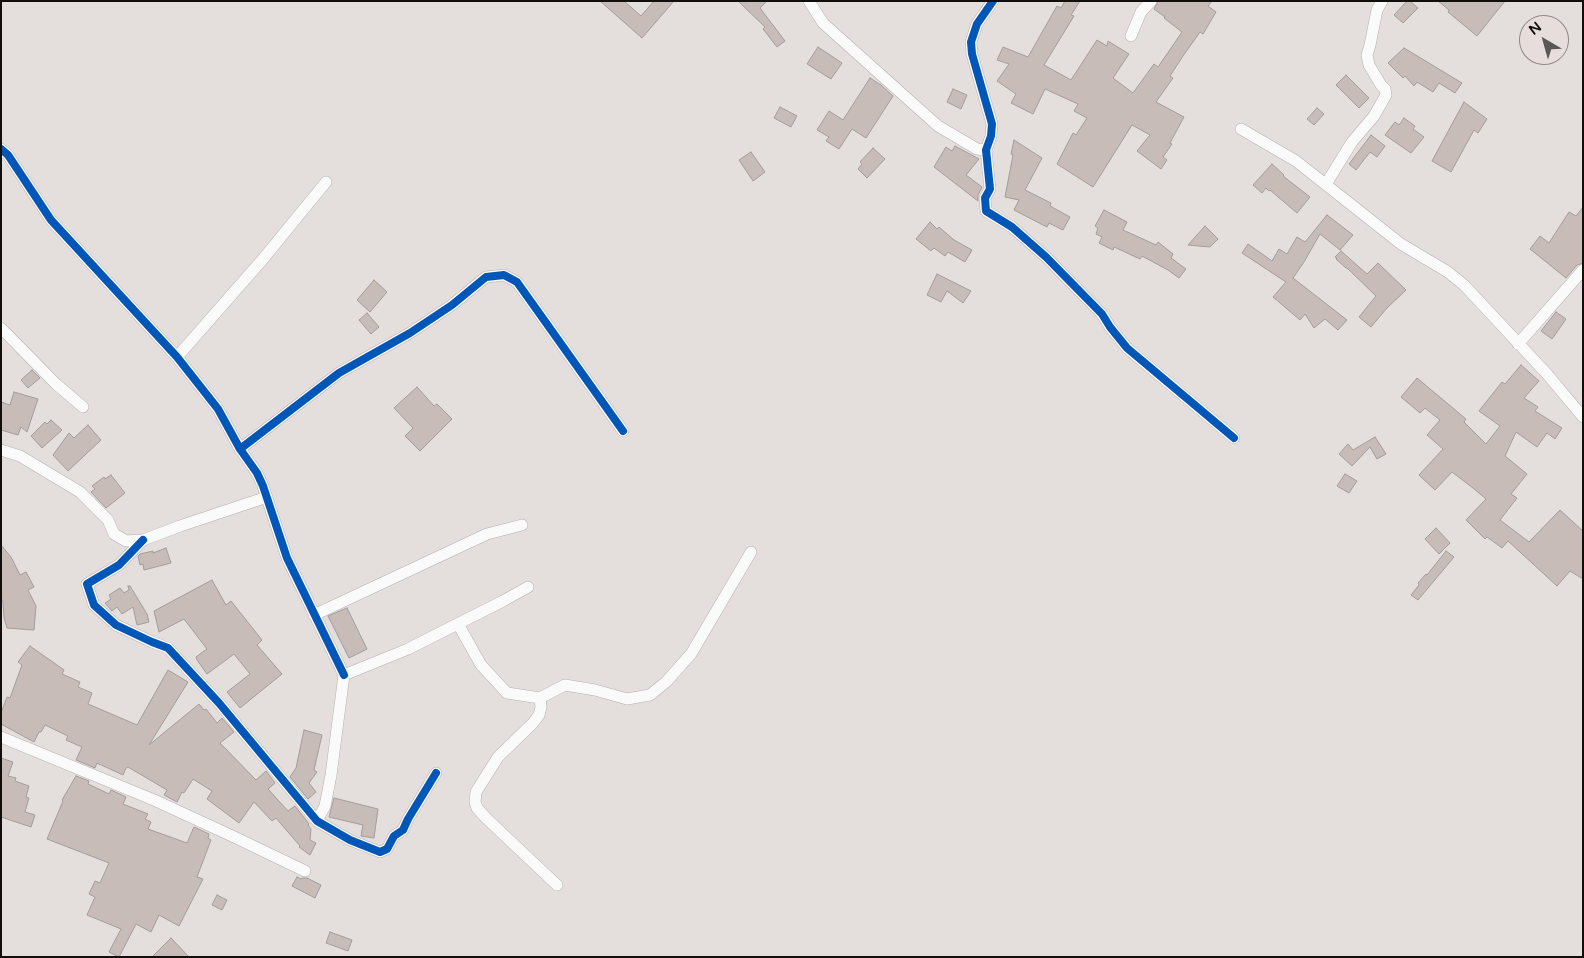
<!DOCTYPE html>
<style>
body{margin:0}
#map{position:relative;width:1584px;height:958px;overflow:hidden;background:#e4dedd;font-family:"Varela Round",sans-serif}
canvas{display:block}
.frame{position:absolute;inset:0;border:2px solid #110e0c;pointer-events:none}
.north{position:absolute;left:1519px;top:15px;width:50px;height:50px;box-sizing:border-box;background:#e7ddda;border:1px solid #918a88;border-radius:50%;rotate:322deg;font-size:14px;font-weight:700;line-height:20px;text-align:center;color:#110e0c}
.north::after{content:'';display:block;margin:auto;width:18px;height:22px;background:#5b5755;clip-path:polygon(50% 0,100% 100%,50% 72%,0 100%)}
</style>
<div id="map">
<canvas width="1584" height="958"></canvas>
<div class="frame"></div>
<div class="north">N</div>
</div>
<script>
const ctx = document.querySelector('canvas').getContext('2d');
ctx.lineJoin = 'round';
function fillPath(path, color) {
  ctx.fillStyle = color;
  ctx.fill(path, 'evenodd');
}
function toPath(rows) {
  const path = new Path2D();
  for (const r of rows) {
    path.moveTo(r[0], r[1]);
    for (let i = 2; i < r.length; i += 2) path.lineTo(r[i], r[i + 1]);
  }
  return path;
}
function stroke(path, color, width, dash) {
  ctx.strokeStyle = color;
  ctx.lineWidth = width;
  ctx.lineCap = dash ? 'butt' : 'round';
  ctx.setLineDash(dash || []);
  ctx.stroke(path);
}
const building = toPath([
 [600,1,624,1,641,16,654,1,674,1,642,38,600,1],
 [738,1,767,1,760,8,785,41,777,47,763,29,765,27,738,1],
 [1065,1,1080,1,1071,15,1074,16,1044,65,1071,80,1097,40,1107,46,1108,41,1129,54,1113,78,1133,93,1154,64,1158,67,1182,32,1164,18,1165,17,1154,9,1158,1,1212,1,1208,6,1216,12,1203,34,1200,32,1183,56,1170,76,1173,78,1156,102,1184,117,1170,143,1172,144,1163,157,1167,160,1161,169,1137,151,1150,135,1132,125,1093,187,1057,164,1073,133,1076,135,1087,118,1074,111,1078,104,1045,89,1033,114,1011,103,1016,94,997,81,1009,64,997,60,1003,47,1028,57,1057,6,1061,8,1065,1],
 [1407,1,1410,1,1418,8,1403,23,1394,15,1407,1],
 [1438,1,1505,1,1477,36,1448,12,1449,10,1438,1],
 [818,47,842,63,831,79,807,64,818,47],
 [1404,48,1462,83,1455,93,1439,83,1433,92,1417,82,1414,86,1405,76,1403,78,1388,63,1404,48],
 [1346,75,1369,98,1359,108,1336,85,1346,75],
 [870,78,881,85,893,96,866,138,852,129,839,149,826,141,829,137,817,130,829,111,843,120,870,78],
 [953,89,967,95,961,109,947,102,953,89],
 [1464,102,1487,119,1478,133,1474,130,1451,172,1432,161,1464,102],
 [780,107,797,116,791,127,774,118,780,107],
 [1317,108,1324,114,1314,125,1307,119,1317,108],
 [1404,118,1415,126,1413,129,1424,137,1411,153,1385,135,1395,122,1399,125,1404,118],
 [1371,135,1385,146,1377,157,1370,152,1356,170,1349,164,1371,135],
 [1014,140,1042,158,1025,190,1051,203,1050,206,1070,217,1063,230,1049,223,1047,227,1014,210,1019,200,1005,197,1013,155,1011,154,1014,140],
 [955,146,979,159,966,175,982,187,978,195,978,201,934,167,946,147,952,151,955,146],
 [873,148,885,159,867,178,858,169,862,164,860,162,873,148],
 [751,152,765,172,753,181,739,160,751,152],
 [1272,164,1284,175,1283,176,1310,197,1297,213,1270,190,1269,191,1266,188,1262,193,1253,185,1272,164],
 [1583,207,1583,263,1577,265,1566,278,1530,249,1540,236,1549,243,1569,212,1576,216,1583,207],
 [1104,210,1127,222,1123,230,1156,245,1158,242,1173,254,1171,258,1186,269,1179,278,1168,270,1142,256,1140,259,1114,247,1113,250,1099,243,1102,237,1096,234,1098,228,1095,226,1104,210],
 [1327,215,1353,235,1340,250,1320,234,1304,262,1293,278,1347,320,1338,330,1325,319,1314,328,1305,314,1300,320,1273,297,1286,282,1242,253,1248,244,1272,261,1279,249,1287,254,1297,237,1305,242,1327,215],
 [930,222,937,229,939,227,954,240,972,250,965,262,948,252,945,256,934,248,931,251,916,239,930,222],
 [1205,226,1218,239,1210,247,1188,245,1205,226],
 [1341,251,1367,274,1378,263,1406,290,1387,308,1371,327,1359,317,1376,296,1347,268,1346,268,1336,259,1337,258,1335,257,1341,251],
 [937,274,971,291,963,303,947,291,941,302,927,295,937,274],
 [374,280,387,292,370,312,357,300,374,280],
 [1556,312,1566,319,1552,339,1541,331,1556,312],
 [367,313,379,327,371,334,359,320,367,313],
 [1521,365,1539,381,1524,398,1538,407,1535,411,1562,428,1555,439,1547,433,1537,447,1516,432,1505,456,1527,474,1511,494,1517,498,1500,520,1529,542,1560,510,1583,531,1583,579,1570,571,1557,586,1508,541,1502,548,1487,537,1485,539,1466,520,1486,499,1473,488,1452,472,1435,490,1419,475,1443,449,1427,435,1440,420,1425,408,1420,413,1401,397,1417,378,1466,419,1464,422,1486,444,1500,426,1479,411,1502,382,1505,384,1521,365],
 [32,370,40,378,28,388,21,380,32,370],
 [417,387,434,406,437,404,452,419,420,451,405,436,413,428,394,408,417,387],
 [14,392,38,399,27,432,21,427,18,435,1,430,1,402,10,405,14,392],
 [51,420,62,430,42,448,31,436,45,422,47,424,51,420],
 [88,425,101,440,68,471,53,455,69,433,74,438,88,425],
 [1375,437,1386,454,1377,459,1370,447,1352,466,1339,454,1348,444,1353,450,1375,437],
 [1345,474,1357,481,1349,493,1337,486,1345,474],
 [111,475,125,493,106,508,91,492,95,489,92,486,104,477,105,479,111,475],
 [1436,528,1450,543,1439,554,1425,539,1436,528],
 [1,545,11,557,20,575,26,572,34,587,28,590,36,606,34,630,7,628,4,618,3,602,1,598,1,545],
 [166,548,171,563,144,570,143,564,140,565,138,556,140,554,153,551,153,553,166,548],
 [1446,551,1454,557,1418,600,1411,595,1419,585,1418,583,1426,574,1427,575,1446,551],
 [212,580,226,605,231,601,262,640,257,645,282,674,240,708,227,692,250,674,234,654,207,674,197,660,196,657,207,649,184,619,159,632,154,611,212,580],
 [128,586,130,586,147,614,149,622,137,625,133,607,122,614,117,607,112,611,105,603,111,599,109,595,120,588,124,593,129,590,128,586],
 [347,608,367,649,349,658,328,616,347,608],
 [30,646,64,670,62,674,80,682,78,687,92,693,88,704,137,725,168,670,188,682,149,745,199,704,204,710,206,709,217,723,222,718,234,732,220,743,256,780,266,771,275,783,268,789,288,811,295,806,309,824,308,825,311,829,310,840,316,843,310,855,299,847,300,846,276,818,272,821,254,802,239,823,207,799,212,791,193,779,184,793,182,792,177,802,164,795,167,790,128,767,126,768,123,775,97,763,95,768,76,760,82,747,66,740,68,736,45,725,41,732,39,732,34,742,1,724,1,713,7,697,10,698,22,665,18,662,30,646],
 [304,730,322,735,314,770,317,772,309,783,316,792,308,799,290,777,296,768,304,730],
 [1,758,13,762,8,776,16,778,15,781,29,786,26,797,29,798,25,812,35,815,31,827,1,817,1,758],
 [76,776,89,781,88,784,109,794,111,790,126,797,123,804,148,814,145,819,151,822,148,829,187,843,194,827,209,834,208,838,211,840,197,877,203,879,179,926,159,915,151,932,136,924,119,957,109,952,121,929,87,915,95,897,89,894,95,881,100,883,109,863,47,839,63,801,62,800,76,776],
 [334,798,378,809,374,838,361,836,363,825,329,817,334,798],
 [297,877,301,879,302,878,307,878,321,885,315,898,292,886,297,877],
 [217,895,227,900,222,910,212,905,217,895],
 [330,932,352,940,348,951,326,943,330,932],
 [171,938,189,957,152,957,171,938]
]);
const minor = toPath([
 [809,1,823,23,938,126,977,149,986,150],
 [993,1,977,24,971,42,972,54,992,124,991,136,986,150,990,189,985,198,986,211,1012,227,1046,257,1102,314,1110,327,1127,348,1234,438],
 [1131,36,1141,12,1151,1],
 [1241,129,1296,161,1401,244,1448,272,1464,285,1547,374,1583,417],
 [1,149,8,155,51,220,177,357,218,409,240,449,257,473,263,486,287,558,344,675],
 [1326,184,1352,142,1374,116,1386,95,1385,89,1381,85,1369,65,1367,55,1370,45,1377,10,1382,1],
 [1,328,56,384,83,407],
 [1518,344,1583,270],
 [177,357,263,259,326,182],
 [240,449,339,373,410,333,452,305,486,277,504,275,517,282,623,431],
 [1,450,20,456,80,492,108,520,114,534,126,541,143,540,180,526,267,497],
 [143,540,119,565,87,584,94,605,116,625,152,642,168,648,219,703,317,821,350,840,380,852,387,849,394,836,403,830,408,819,436,773],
 [314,615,487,534,522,525],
 [458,624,481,665,507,693,540,698,565,685,595,690,627,699,650,695,666,682,691,654,751,552],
 [540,698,541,707,539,715,533,723,498,757,476,792,475,802,477,808,486,818,557,885],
 [1,737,154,800,230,835,305,871],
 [317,821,325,806,331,775,344,675,408,649,503,601,528,587]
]);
const cycleway = toPath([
 [993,1,977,24,971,42,972,54,992,124,991,136,986,150,990,189,985,198,986,211,1012,227,1046,257,1102,314,1110,327,1127,348,1234,438],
 [1,149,8,155,51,220,177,357,218,409,240,449,257,473,263,486,287,558,344,675],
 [240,449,339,373,410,333,452,305,486,277,504,275,517,282,623,431],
 [143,540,119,565,87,584,94,605,116,625,152,642,168,648,219,703,317,821,350,840,380,852,387,849,394,836,403,830,408,819,436,773]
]);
fillPath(building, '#c7bcb8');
stroke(building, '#a19d9c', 1);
stroke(minor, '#b5b1b0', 12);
stroke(minor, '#fbfafa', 11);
stroke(cycleway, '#0057b8', 8);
</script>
